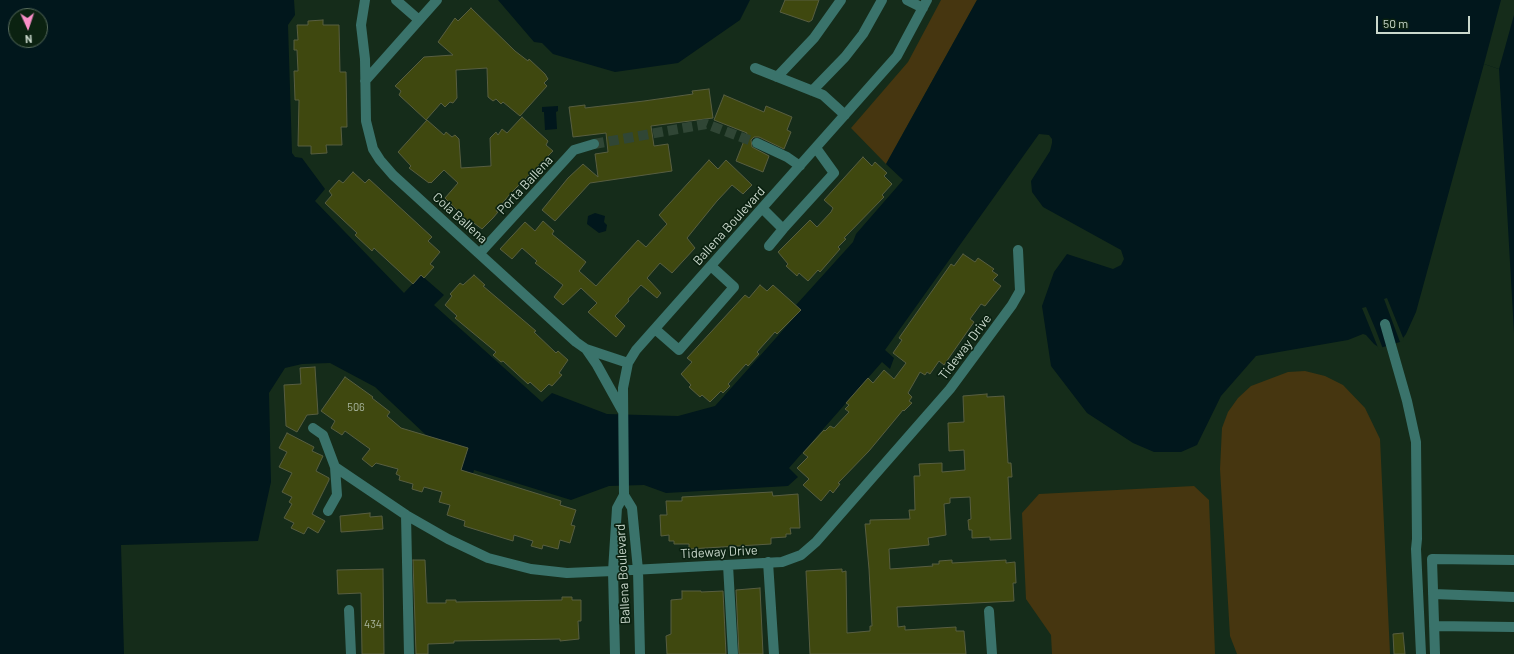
<!DOCTYPE html>
<style>
body{margin:0}
#map{position:relative;width:1514px;height:654px;overflow:hidden;background:#152c1a;font-family:Barlow,sans-serif}
canvas{display:block}
.north{position:absolute;left:8px;top:8px;width:40px;height:40px;box-sizing:border-box;background:#0b2211;border:1px solid #576b5c;border-radius:50%;rotate:177deg;font-size:11px;font-weight:700;line-height:16px;text-align:center;color:#cad8cc}
.north::after{content:'';display:block;margin:auto;width:14px;height:18px;background:#fa8fc8;clip-path:polygon(50% 0,100% 100%,50% 72%,0 100%)}
.scale{position:absolute;left:1376px;top:16px;width:94px;height:18px;box-sizing:border-box;border:2px solid #cad8cc;border-top:0;padding-left:5px;font-size:12px;line-height:14px;white-space:nowrap;color:#cad8cc;-webkit-text-stroke:3px #0b2211;paint-order:stroke}
</style>
<div id="map">
<canvas width="1514" height="654"></canvas>
<div class="north">N</div>
<div class="scale">50 m</div>
</div>
<script>
const ctx = document.querySelector('canvas').getContext('2d');
ctx.lineJoin = 'round';
function fillPath(path, color) {
  ctx.fillStyle = color;
  ctx.fill(path, 'evenodd');
}
function toPath(rows) {
  const path = new Path2D();
  for (const r of rows) {
    path.moveTo(r[0], r[1]);
    for (let i = 2; i < r.length; i += 2) path.lineTo(r[i], r[i + 1]);
  }
  return path;
}
function stroke(path, color, width, dash) {
  ctx.strokeStyle = color;
  ctx.lineWidth = width;
  ctx.lineCap = dash ? 'butt' : 'round';
  ctx.setLineDash(dash || []);
  ctx.stroke(path);
}
function label(font, color, halo, rows, align = 'center') {
  ctx.font = font + ' Barlow,sans-serif';
  ctx.lineWidth = 3.5;
  ctx.setLineDash([]);
  ctx.textBaseline = 'middle';
  ctx.strokeStyle = halo;
  ctx.fillStyle = color;
  for (const [text, x, y, turn = 0] of rows) {
    ctx.save();
    ctx.translate(x, y);
    ctx.rotate((+turn || 0) * Math.PI / 180);
    ctx.textAlign = isNaN(turn) ? turn : align;
    if (halo) ctx.strokeText(text, 0, 0);
    ctx.fillText(text, 0, 0);
    ctx.restore();
  }
}
const green = toPath([
 [941,0,977,0,886,164,851,128,908,62],
 [1305,371,1325,376,1343,385,1365,408,1380,439,1390,654,1237,654,1230,636,1220,469,1222,428,1228,412,1238,398,1251,386,1288,372],
 [1194,486,1209,500,1215,654,1052,654,1051,635,1026,599,1022,513,1039,494]
]);
const water = toPath([
 [0,0,294,0,295,15,288,25,292,153,295,157,302,158,325,189,315,201,404,293,421,275,444,295,434,305,542,402,552,393,607,414,678,416,715,406,801,310,796,305,853,242,856,234,903,180,886,164,977,0,1514,0,1514,333,1499,69,1484,64,1416,312,1406,334,1400,342,1380,348,1374,344,1366,335,1363,334,1348,340,1256,356,1221,396,1197,445,1181,452,1154,452,1133,443,1087,413,1051,366,1042,306,1054,272,1067,254,1113,269,1121,265,1124,259,1121,250,1043,207,1032,192,1031,181,1050,151,1052,143,1052,139,1049,135,1039,134,885,350,894,358,890,369,882,362,789,468,798,477,788,486,666,493,644,485,609,486,571,500,474,470,473,474,461,470,468,448,427,436,375,387,330,363,302,364,285,368,269,393,271,482,258,541,121,545,124,654,0,654],
 [16,16,40,16,40,40,16,40],
 [498,0,750,0,740,20,678,63,615,72,553,54,542,43,534,42],
 [558,106,558,111,556,112,557,129,545,130,544,112,542,112,542,107],
 [595,213,605,216,604,222,607,225,606,231,599,233,587,224,588,216]
]);
const pier = toPath([
 [1501,0,1514,0,1514,15,1499,69,1484,64],
 [1387,298,1404,340,1400,342,1384,299],
 [1366,307,1375,328,1383,349,1379,350,1362,308]
]);
const building = toPath([
 [785,0,819,0,812,20,809,22,780,12,785,0],
 [471,8,515,51,528,61,529,59,545,74,548,79,544,83,547,86,520,116,503,102,501,104,496,99,493,101,488,97,487,68,456,70,457,98,453,103,450,102,445,107,441,103,426,120,399,95,401,91,395,86,424,57,453,55,438,42,455,18,458,21,471,8],
 [323,20,323,25,339,25,340,72,346,72,347,127,341,127,342,145,326,145,327,153,311,154,311,146,298,146,299,100,295,100,294,71,298,71,297,50,294,50,294,40,298,40,297,25,308,25,308,21,323,20],
 [709,89,713,118,651,126,654,146,668,144,672,171,590,183,555,221,542,210,568,178,583,164,598,177,595,154,608,152,606,133,573,137,569,107,585,105,585,108,644,101,693,94,692,91,709,89],
 [724,95,764,112,766,106,792,117,787,130,791,132,784,149,759,137,754,137,751,140,752,147,769,156,763,172,736,161,747,133,714,120,724,95],
 [522,117,548,141,546,145,553,151,510,194,496,211,498,212,493,218,482,229,471,221,468,221,445,198,458,183,444,170,431,183,430,182,429,183,409,168,411,166,398,152,427,120,444,135,446,132,452,137,455,135,459,139,461,168,491,166,490,138,496,132,498,135,502,129,507,133,522,117],
 [863,157,872,166,875,162,887,173,884,176,892,184,882,195,884,197,844,238,846,239,838,247,840,249,820,272,818,270,808,281,799,273,797,276,786,266,788,264,778,252,810,220,817,227,831,212,833,208,824,200,863,157],
 [709,160,718,169,726,160,752,185,743,194,732,185,717,201,687,238,695,248,672,273,660,263,647,278,661,293,657,298,641,285,628,299,629,301,615,316,625,326,616,337,588,312,597,303,581,288,563,305,554,297,563,285,535,263,537,261,522,248,512,259,500,249,525,222,535,231,543,221,554,231,552,234,586,262,579,271,596,286,638,240,646,247,667,224,659,215,709,160],
 [353,172,365,183,369,179,432,237,428,241,440,252,430,264,434,267,424,278,421,275,413,284,374,248,372,251,355,235,357,233,325,203,332,195,329,191,339,180,343,183,353,172],
 [963,254,975,262,978,258,994,269,992,271,998,275,993,280,1001,286,985,306,981,304,970,319,974,322,944,365,939,361,930,374,927,372,925,375,920,372,908,393,912,397,909,401,912,403,904,411,903,410,869,451,838,483,840,484,833,493,830,490,821,501,803,485,809,479,797,468,808,457,803,453,824,430,825,431,830,426,834,428,849,412,845,409,849,405,846,403,868,378,873,383,884,370,894,379,906,363,893,353,902,340,899,338,951,264,954,266,963,254],
 [474,275,485,285,483,286,536,331,534,332,556,353,558,351,568,360,559,373,562,375,552,386,549,384,541,392,530,382,528,384,503,361,501,362,493,355,496,352,455,318,457,316,445,305,452,296,450,294,460,283,463,285,474,275],
 [760,285,767,291,773,285,801,310,777,334,775,332,757,352,759,354,748,366,746,364,728,384,730,386,723,393,721,391,710,402,702,395,700,397,689,387,691,385,681,374,692,362,687,358,745,295,749,298,760,285],
 [315,367,318,414,307,415,297,432,286,426,284,385,301,384,300,368,315,367],
 [345,377,373,397,372,398,390,412,387,416,401,428,468,448,461,470,561,501,560,505,576,510,571,525,575,526,570,543,560,540,558,549,543,545,542,549,531,546,533,541,514,535,513,541,464,526,465,521,447,515,450,505,439,502,442,492,424,487,422,492,412,489,413,484,399,480,400,476,396,474,398,469,376,463,372,467,362,459,370,449,345,431,342,435,331,428,335,421,321,411,345,377],
 [987,394,987,397,1004,396,1008,463,1011,463,1012,477,1008,477,1011,539,990,540,990,537,972,538,972,530,969,530,968,520,971,519,970,497,950,498,950,503,944,504,946,535,928,538,929,545,889,549,890,569,933,566,932,564,939,564,939,561,952,560,952,563,1006,560,1006,563,1015,562,1016,583,1013,583,1014,601,897,607,898,627,905,626,905,630,956,627,956,631,964,631,966,654,810,654,806,571,842,569,842,572,846,571,847,633,870,631,870,626,872,626,869,569,865,524,870,524,870,520,910,519,909,510,915,510,914,476,920,476,919,464,942,463,942,472,965,470,964,450,949,451,948,423,964,422,963,396,987,394],
 [287,433,314,447,312,451,323,456,316,471,329,478,329,480,312,514,325,521,318,533,308,527,304,534,291,528,294,523,284,518,292,504,289,502,292,497,282,492,292,473,279,467,287,452,279,448,287,433],
 [772,492,773,496,798,494,800,528,790,528,791,534,786,534,786,537,771,538,771,544,689,549,689,544,674,544,674,541,669,541,669,535,661,536,660,515,667,515,666,501,682,501,682,497,772,492],
 [370,513,370,517,382,516,383,529,341,532,340,516,370,513],
 [413,560,425,560,427,603,446,603,446,600,456,600,456,602,562,600,562,597,572,597,572,600,581,600,581,621,578,621,579,639,560,641,560,639,454,641,454,643,428,644,428,654,416,654,413,560],
 [383,569,384,654,362,654,361,593,338,594,337,570,383,569],
 [760,588,763,654,739,654,736,590,760,588],
 [682,591,701,591,701,592,723,591,726,654,667,654,666,636,671,634,671,600,682,599,682,591],
 [1403,633,1405,654,1394,654,1393,634,1403,633]
]);
const minorTunnel = toPath([
 [594,144,706,124,757,143]
]);
const minor = toPath([
 [365,0,361,25,365,59,366,121,373,149,380,160,393,175,576,342,586,349,628,363],
 [396,0,419,20],
 [907,0,923,8],
 [755,68,823,95,845,115],
 [777,77,814,38,841,0],
 [365,81,437,0],
 [812,91,845,57,863,34,882,0],
 [757,143,787,157,800,166],
 [762,208,783,229,834,173,816,148],
 [769,246,783,229],
 [480,253,574,150,594,144],
 [1385,324,1407,401,1416,442,1417,539,1416,549,1421,654],
 [655,329,679,350,734,287,711,266],
 [586,349,597,365,622,410],
 [313,428,323,435,335,467,337,495,328,511],
 [335,467,406,515],
 [624,495,632,508,638,570,640,654],
 [768,562,774,654],
 [728,565,733,654],
 [1433,594,1514,597],
 [349,610,351,654],
 [989,611,992,654],
 [1434,626,1514,627],
 [409,654,406,515,448,539,488,558,531,569,567,573,613,571,782,562,801,555,816,542,950,389,1012,305,1020,291,1018,250],
 [615,654,613,571,617,508,624,495,623,388,628,363,636,350,897,56,927,0],
 [1435,654,1432,559,1514,560]
]);
const numberNames = [
 ["506",356,407],
 ["434",373,624]
];
const streetNames = [
 ["Porta Ballena",525,185,-47],
 ["Cola Ballena",460,218,42],
 ["Ballena Boulevard",729,226,-48],
 ["Tideway Drive",965,347,-53],
 ["Tideway Drive",719,552,-3],
 ["Ballena Boulevard",623,574,-93]
];
fillPath(green, '#463610');
fillPath(water, '#01171c');
fillPath(pier, '#152c1a');
fillPath(building, '#3f480f');
stroke(building, '#585e41', 1);
stroke(minorTunnel, '#304635', 10, [10, 5]);
stroke(minor, '#3a736b', 10);
label('11px', '#a7b49d', null, numberNames);
label('13px', '#cad8cc', '#0b2211', streetNames);
</script>
